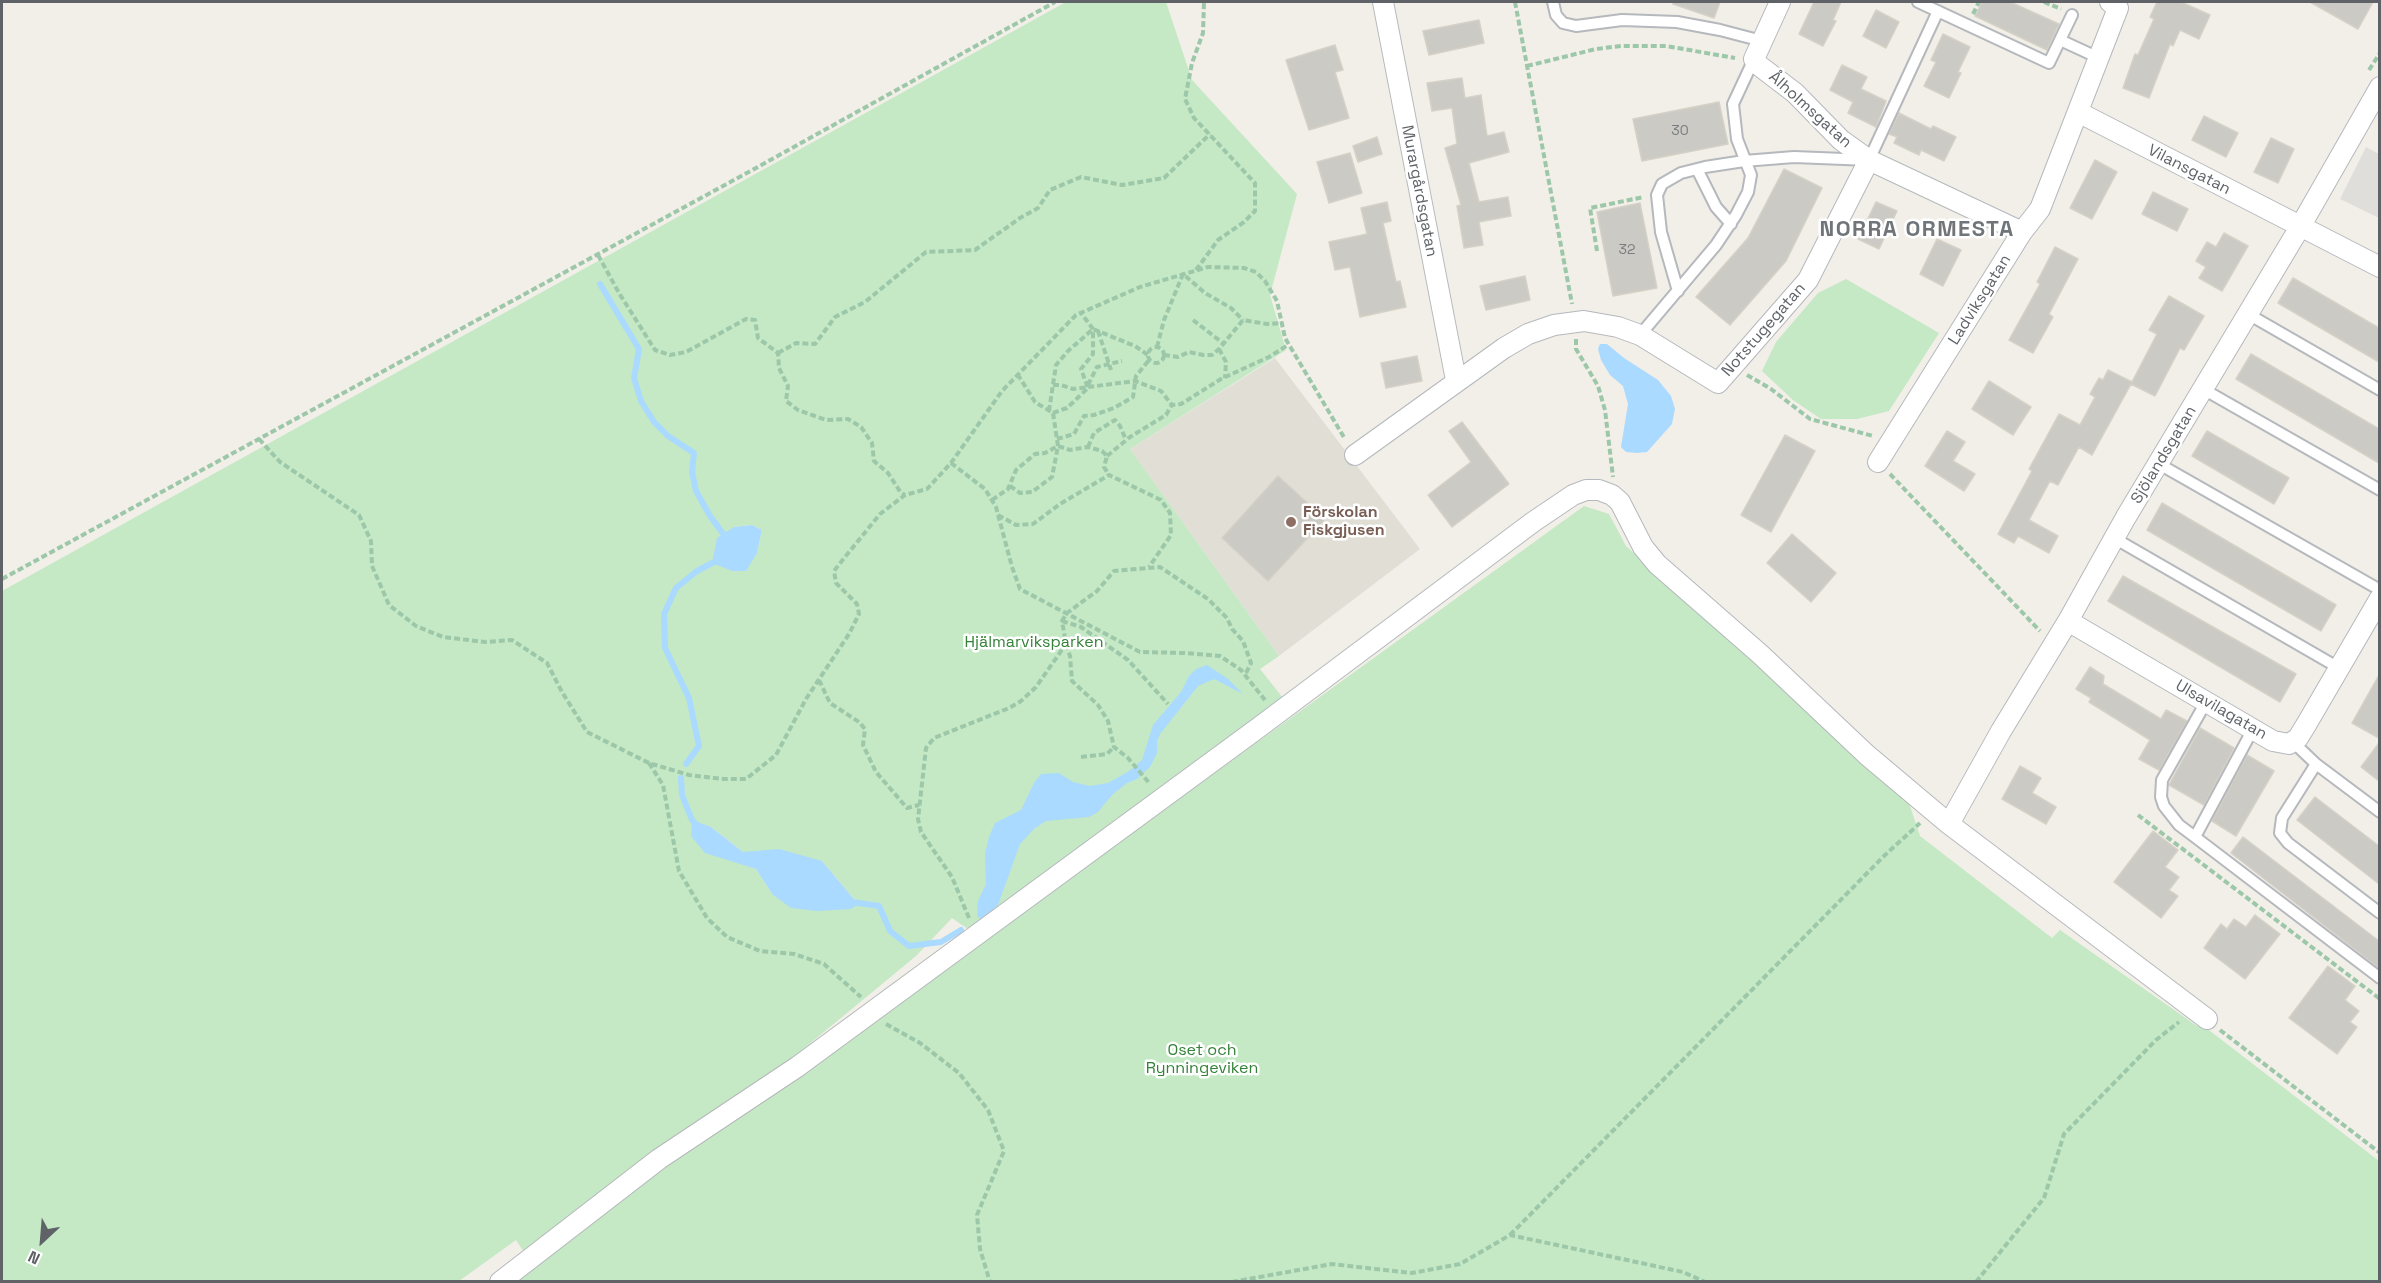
<!DOCTYPE html>
<meta charset="utf-8">
<style>
body{margin:0}
#map{position:relative;width:2381px;height:1283px;overflow:hidden;background:#f1efe8;font-family:"Space Grotesk",sans-serif}
canvas{display:block}
.frame{position:absolute;inset:0;border:3px solid #5f6368;pointer-events:none}
.north{position:absolute;left:12px;top:1211px;width:60px;height:60px;-webkit-text-stroke:4px #fff;paint-order:stroke;rotate:206deg;font-size:16px;font-weight:700;line-height:24px;text-align:center;color:#5f6368}
.north::after{content:'';display:block;margin:auto;width:21px;height:27px;background:#5f6368;clip-path:polygon(50% 0,100% 100%,50% 72%,0 100%)}
</style>
<div id="map">
<canvas width="2381" height="1283"></canvas>
<div class="frame"></div>
<div class="north">N</div>
</div>
<script>
const ctx = document.querySelector('canvas').getContext('2d');
ctx.lineJoin = 'round';
function fillPath(path, color) {
  ctx.fillStyle = color;
  ctx.fill(path, 'evenodd');
}
function toPath(rows) {
  const path = new Path2D();
  for (const r of rows) {
    if (r.length === 3) {
      path.moveTo(r[0] + r[2], r[1]);
      path.arc(r[0], r[1], r[2], 0, 2 * Math.PI);
      continue;
    }
    path.moveTo(r[0], r[1]);
    for (let i = 2; i < r.length; i += 2) path.lineTo(r[i], r[i + 1]);
  }
  return path;
}
function stroke(path, color, width, dash) {
  ctx.strokeStyle = color;
  ctx.lineWidth = width;
  ctx.lineCap = dash ? 'butt' : 'round';
  ctx.setLineDash(dash || []);
  ctx.stroke(path);
}
function label(font, color, halo, rows, align = 'center') {
  ctx.font = font + ' "Space Grotesk",sans-serif';
  ctx.lineWidth = 5;
  ctx.setLineDash([]);
  ctx.textBaseline = 'middle';
  ctx.strokeStyle = halo;
  ctx.fillStyle = color;
  for (const [text, x, y, turn = 0] of rows) {
    ctx.save();
    ctx.translate(x, y);
    ctx.rotate((+turn || 0) * Math.PI / 180);
    ctx.textAlign = isNaN(turn) ? turn : align;
    if (halo) ctx.strokeText(text, 0, 0);
    ctx.fillText(text, 0, 0);
    ctx.restore();
  }
}
const industrial = toPath([
 [2366,147,2379,154,2379,218,2340,199]
]);
const education = toPath([
 [1275,358,1420,549,1279,656,1130,449]
]);
const green = toPath([
 [1066,2,1166,2,1192,80,1297,194,1270,295,1286,350,1130,449,1279,656,1260,669,1283,698,971,931,952,918,916,956,779,1069,787,1086,909,994,1584,506,1609,514,1626,546,1909,803,1920,836,2052,938,2060,930,2197,1026,2201,1024,2379,1161,2379,1281,516,1282,534,1267,516,1240,459,1281,2,1281,2,591],
 [752,525,762,530,757,553,734,527],
 [692,821,711,827,743,852,822,861,858,904,772,894,756,869,741,863],
 [1846,279,1939,333,1889,411,1857,419,1821,419,1793,400,1762,371,1776,342,1818,293]
]);
const water = toPath([
 [1600,344,1607,344,1624,358,1658,380,1671,396,1675,409,1672,424,1647,452,1637,453,1626,452,1621,447,1628,404,1623,386,1610,375,1601,360,1598,349],
 [752,525,762,530,757,553,746,571,732,571,712,563,717,538,734,527],
 [1207,665,1228,679,1243,694,1214,679,1198,686,1160,734,1157,741,1157,753,1150,767,1137,779,1127,783,1112,795,1098,812,1089,817,1046,821,1035,828,1020,844,998,905,982,920,977,916,978,901,986,884,985,854,989,837,995,823,1021,810,1034,783,1041,774,1059,773,1073,782,1090,786,1108,783,1129,771,1142,760,1153,725,1181,692,1189,676,1196,669],
 [692,820,711,827,743,852,779,849,822,861,858,904,851,909,817,911,791,908,772,894,756,869,705,853,691,836]
]);
const stream = toPath([
 [600,284,639,349,634,378,641,401,654,422,668,436,694,453,692,472,696,491,710,516,727,539],
 [686,764,699,746,689,698,665,648,664,614,676,588,697,571,718,560],
 [681,778,682,795,692,820,696,824],
 [852,902,879,906,890,931,909,946,941,942,961,930]
]);
const building = toPath([
 [1673,2,1720,2,1714,18,1673,4,1673,2],
 [1814,2,1841,2,1833,20,1836,21,1823,46,1799,34,1814,2],
 [1982,2,2010,2,2059,24,2047,50,1975,16,1982,2],
 [2157,2,2181,2,2210,15,2199,39,2180,30,2173,46,2170,44,2149,98,2123,88,2135,54,2138,55,2154,19,2150,17,2157,2],
 [2310,2,2373,2,2358,29,2310,2],
 [1876,10,1899,22,1886,48,1863,36,1876,10],
 [1479,20,1484,43,1429,55,1423,31,1479,20],
 [1943,34,1970,47,1958,72,1961,73,1949,98,1924,86,1936,62,1931,60,1943,34],
 [1335,45,1343,70,1335,72,1349,118,1309,130,1286,60,1335,45],
 [1842,65,1867,77,1861,89,1886,101,1876,127,1848,113,1853,102,1830,90,1842,65],
 [1462,78,1465,98,1481,95,1487,136,1504,132,1509,152,1469,163,1479,202,1508,197,1511,216,1479,222,1483,245,1464,248,1457,206,1461,205,1445,148,1457,144,1452,108,1432,111,1427,83,1462,78],
 [1719,102,1728,144,1642,161,1633,119,1719,102],
 [1899,113,1931,129,1933,126,1956,137,1944,161,1921,150,1919,155,1894,143,1897,137,1889,134,1899,113],
 [2204,116,2238,133,2226,157,2192,140,2204,116],
 [1377,137,1382,154,1358,162,1353,146,1377,137],
 [2271,138,2294,149,2278,183,2254,172,2271,138],
 [1350,153,1362,193,1329,203,1317,162,1350,153],
 [2095,160,2117,172,2092,219,2070,208,2095,160],
 [1784,169,1822,188,1786,261,1730,325,1696,297,1748,238,1784,169],
 [2153,192,2188,209,2177,231,2142,214,2153,192],
 [1387,202,1391,221,1383,223,1396,282,1400,281,1406,307,1360,317,1350,267,1335,270,1329,242,1367,234,1361,208,1387,202],
 [1876,202,1897,211,1879,249,1858,239,1876,202],
 [1640,203,1657,288,1613,296,1597,212,1640,203],
 [2224,233,2248,246,2222,291,2199,278,2206,267,2196,261,2207,242,2216,247,2224,233],
 [1937,239,1961,250,1943,286,1920,274,1937,239],
 [2055,247,2078,259,2049,314,2053,317,2033,353,2009,340,2040,284,2037,282,2055,247],
 [1525,276,1530,300,1486,310,1480,286,1525,276],
 [2293,278,2379,328,2379,362,2278,303,2293,278],
 [2169,296,2204,316,2184,350,2180,348,2155,396,2131,384,2092,455,2079,447,2058,485,2050,481,2029,520,2058,536,2049,553,2018,536,2014,543,1998,534,2032,471,2029,469,2059,414,2080,425,2095,397,2090,394,2099,378,2103,380,2108,370,2132,382,2157,334,2149,330,2169,296],
 [2251,354,2379,429,2379,463,2236,379,2251,354],
 [1417,356,1422,381,1386,388,1381,363,1417,356],
 [1989,381,2031,407,2013,435,1972,409,1989,381],
 [1462,422,1509,484,1452,527,1428,495,1471,462,1449,431,1462,422],
 [1947,431,1965,442,1953,461,1975,474,1964,491,1925,466,1947,431],
 [2207,431,2289,478,2274,504,2192,456,2207,431],
 [1785,435,1815,451,1771,532,1741,515,1785,435],
 [1278,476,1325,519,1268,581,1222,538,1278,476],
 [2162,503,2336,605,2321,631,2147,530,2162,503],
 [1792,534,1836,573,1811,602,1767,563,1792,534],
 [2123,576,2296,674,2280,702,2108,601,2123,576],
 [2090,667,2104,676,2103,684,2161,719,2166,710,2187,721,2159,770,2139,759,2150,740,2089,702,2091,698,2076,689,2090,667],
 [2379,675,2379,738,2352,723,2379,675],
 [2200,728,2234,748,2204,805,2169,785,2200,728],
 [2379,743,2379,781,2361,767,2379,743],
 [2247,755,2274,771,2236,836,2212,821,2247,755],
 [2020,766,2041,778,2032,793,2056,807,2046,824,2002,799,2020,766],
 [2315,797,2379,846,2379,884,2297,820,2315,797],
 [2153,831,2178,850,2165,867,2179,877,2169,890,2178,896,2161,918,2114,882,2153,831],
 [2243,837,2379,941,2379,968,2231,853,2243,837],
 [2255,915,2280,934,2245,979,2204,948,2221,924,2227,929,2234,919,2246,927,2255,915],
 [2328,966,2355,986,2345,1000,2359,1011,2350,1022,2357,1027,2337,1054,2289,1018,2328,966]
]);
const path = toPath([
 [1515,2,1572,304],
 [2044,2,2061,9],
 [1973,14,1979,2],
 [1527,66,1596,49,1621,46,1666,46,1735,58],
 [2369,70,2380,53],
 [1597,251,1590,208,1644,197],
 [598,255,619,293,655,350,670,355,686,352,746,319,755,320,758,338,778,353,779,368,788,386,786,401,798,410,826,420,848,419,861,427,872,443,874,461,888,473,901,493,905,495],
 [1196,270,1218,240,1244,222,1255,211,1255,183,1194,118,1185,99,1192,63,1203,33,1204,2],
 [1193,320,1224,344],
 [1098,331,1111,370],
 [1576,339,1576,349,1598,386,1605,410,1613,477],
 [1157,347,1164,320,1183,274,1205,293,1231,308,1243,320],
 [1156,355,8],
 [1219,349,1226,362,1225,378],
 [778,353,796,343,815,344,835,317,865,302,926,252,975,250,1020,218,1038,208,1050,190,1081,177,1122,185,1164,178,1210,134],
 [1164,355,1178,357,1189,352,1203,355,1212,355,1219,349,1243,320,1267,324,1282,323],
 [1747,375,1771,389,1810,419,1873,436],
 [1053,385,1061,385,1073,389,1135,381,1161,391,1172,405],
 [1088,385,1097,367,1122,361],
 [1049,411,1056,365,1068,351,1093,329,1135,346,1148,355],
 [1053,413,1067,408,1088,388,1081,369,1093,354,1093,329,1081,313],
 [259,439,280,462,359,515,371,541,372,566,389,605,416,626,443,637,485,642,512,640,547,663,562,692,587,732,649,763,689,775,723,779,746,779,776,755,806,699,849,634,859,614,857,604,836,583,834,571,841,562,880,514,905,495,927,489,951,463,1002,391,1076,315,1140,287,1208,267,1244,268,1256,272,1265,281,1277,301,1285,338,1345,439],
 [1057,439,1074,434,1084,416,1094,415,1114,408,1133,397,1136,376,1149,360],
 [1088,447,1094,433,1115,420,1120,426,1126,440],
 [1107,456,1130,437,1166,415,1172,405,1181,404,1221,379,1269,357,1288,345],
 [951,463,985,489,996,507,1012,567,1020,589,1140,652,1184,653,1220,656,1241,670,1265,700],
 [1890,474,2040,631],
 [1010,486,1020,493,1032,492,1052,477,1058,446,1053,413,1035,402,1018,375],
 [992,500,1008,489,1016,470,1035,454,1045,453,1058,446,1070,450,1088,447,1102,451,1107,456,1104,467,1109,475],
 [998,515,1016,525,1033,524,1060,504,1109,475,1161,500,1170,513,1171,535,1149,567],
 [2,579,756,168,1055,2],
 [1062,621,1081,627,1128,660,1168,704],
 [1066,644,1070,656,1072,681,1098,705,1108,721,1114,747,1128,758,1150,784],
 [819,680,830,703,859,722,865,729,863,745,876,772,907,808,919,805],
 [1081,757,1107,754,1114,747],
 [649,763,663,785,679,871,707,918,727,937,760,951,794,954,824,964,861,997],
 [2138,815,2380,999],
 [969,918,952,877,921,832,918,819,926,748,934,738,1009,708,1021,701,1036,687,1066,644,1062,621,1067,613,1097,591,1114,571,1160,567,1208,599,1227,618,1232,629,1243,641,1251,663,1245,675],
 [886,1024,920,1043,959,1073,988,1110,1004,1151,977,1215,980,1249,990,1282],
 [2220,1030,2380,1153],
 [1510,1235,1885,855,1920,823],
 [996,1282,999,1282],
 [1232,1282,1332,1264,1412,1273,1460,1264,1510,1235,1683,1272,1705,1282],
 [1976,1282,2044,1198,2064,1134,2156,1040,2179,1022]
]);
const lane = toPath([
 [1553,2,1556,15,1563,23,1576,26,1622,20,1677,22,1720,30,1762,41],
 [1918,2,2049,63,2072,15],
 [2060,40,2099,58],
 [1697,169,1716,207,1731,224],
 [1678,291,1661,232,1657,195,1662,184,1681,173,1705,167,1744,161,1794,157,1869,160,1938,11],
 [2248,314,2380,390],
 [1640,335,1716,245,1736,215,1748,192,1751,175,1737,139,1733,104,1754,59],
 [2203,389,2380,490],
 [2159,464,2380,590],
 [2114,538,2339,668],
 [2206,702,2162,780,2161,797,2164,806,2179,825,2195,837,2380,978],
 [2293,742,2316,764,2380,812],
 [2316,764,2282,818,2280,833,2288,843,2380,913],
 [2195,837,2253,729]
]);
const street = toPath([
 [1383,2,1456,380],
 [1780,2,1754,59,1757,64,1795,93,1841,140,1869,160,2022,232],
 [2078,112,2380,267],
 [1355,455,1504,348,1528,334,1554,325,1584,321,1618,327,1640,335,1718,383,1808,280,1869,160],
 [1878,462,2022,232,2040,209,2118,8,2110,2],
 [2068,621,2273,741,2289,744,2298,738,2306,725,2380,598],
 [1949,824,2001,731,2068,621,2126,517,2300,227,2380,87],
 [500,1282,659,1159,797,1067,1258,728,1533,522,1573,495,1586,490,1599,490,1612,495,1620,502,1643,547,1657,564,1760,654,1867,755,1949,824,2207,1019]
]);
const markers = [
 [1291,522,6,"#8d6e63"]
];
const numberNames = [
 ["30",1680,131],
 ["32",1627,250]
];
const streetNames = [
 ["Ålholmsgatan",1810,110,42],
 ["Vilansgatan",2189,170,27],
 ["Murargårdsgatan",1419,191,79],
 ["Ladviksgatan",1980,300,-58],
 ["Notstugegatan",1764,330,-49],
 ["Sjölandsgatan",2164,455,-59],
 ["Ulsavilagatan",2221,710,30]
];
const educationNames = [
 ["Förskolan",1303,513],
 ["Fiskgjusen",1303,531]
];
const parkNames = [
 ["Hjälmarviksparken",1034,643],
 ["Oset och",1202,1051],
 ["Rynningeviken",1202,1069]
];
const districtNames = [
 ["NORRA ORMESTA",1917,230]
];
fillPath(industrial, '#e0deda');
fillPath(education, '#e1ded6');
fillPath(green, '#c5e8c5');
fillPath(water, '#aadaff');
stroke(stream, '#aadaff', 6);
fillPath(building, '#cccac5');
stroke(building, '#d6d1c6', 1.5);
stroke(lane, '#b5b8bc', 14);
stroke(street, '#b5b8bc', 22);
stroke(path, '#9cc7a9', 4, [6, 3]);
stroke(lane, '#fff', 10);
stroke(street, '#fff', 20);
for (const [x, y, r, color] of markers) {
  const dot = new Path2D();
  dot.arc(x, y, r, 0, 2 * Math.PI);
  ctx.fillStyle = color;
  ctx.fill(dot);
  stroke(dot, '#fff', 2);
}
label('14px', '#7a7d7f', null, numberNames);
label('16px', '#5f6368', '#fff', streetNames);
label('bold 16px', '#785e54', '#fff', educationNames, 'left');
label('16px', '#348238', '#fff', parkNames);
ctx.letterSpacing = '1.5px';
label('bold 22px', '#70757a', '#fff', districtNames);
ctx.letterSpacing = '0px';
</script>
